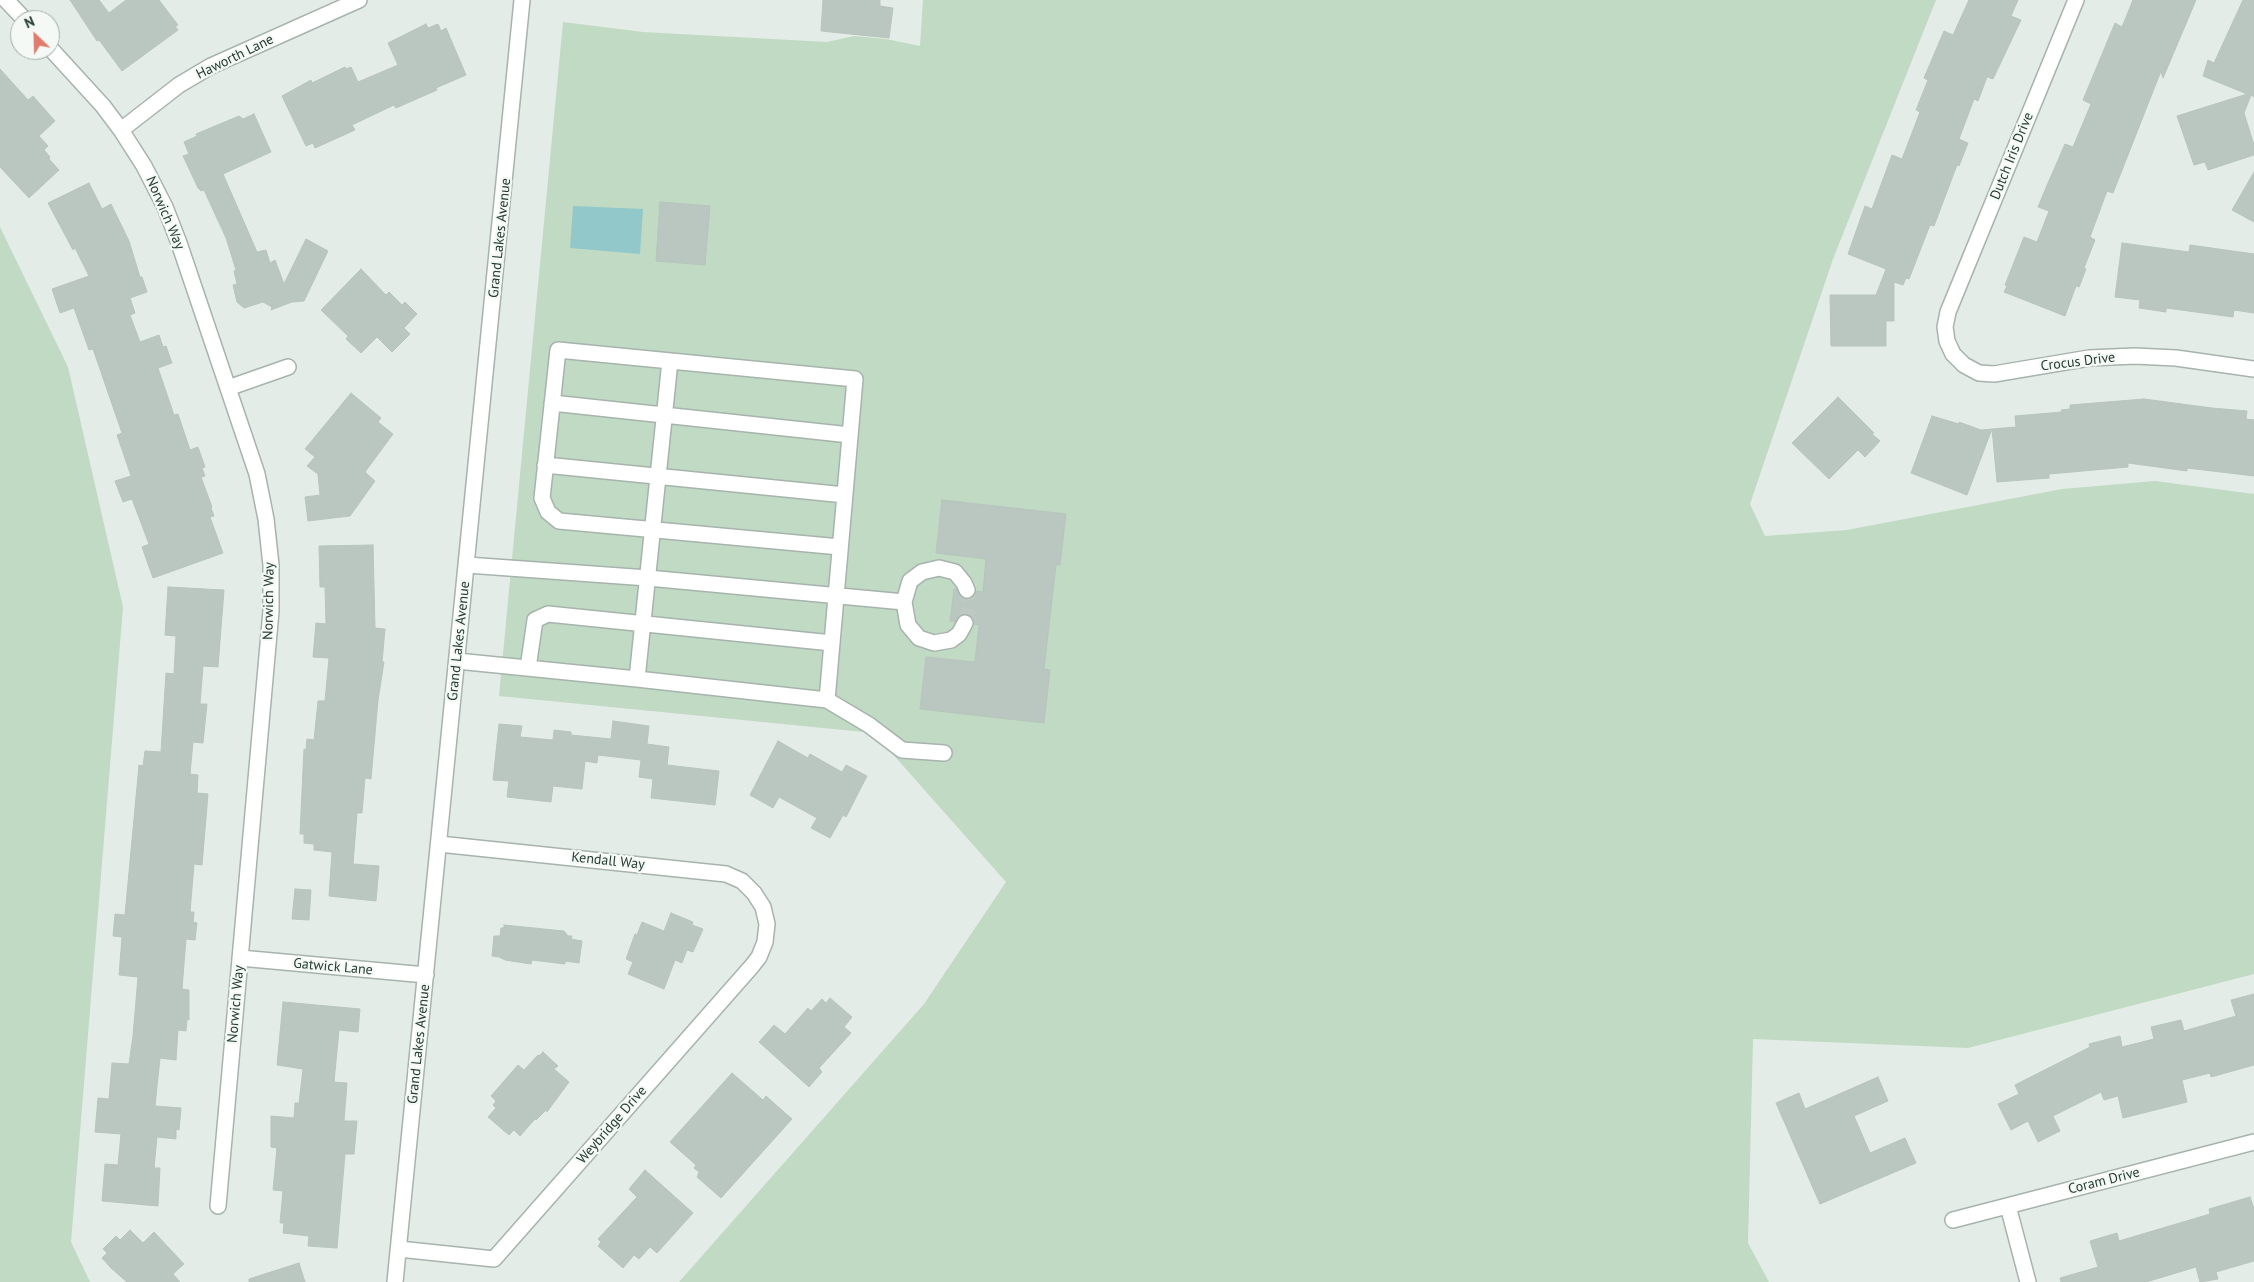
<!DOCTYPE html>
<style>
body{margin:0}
#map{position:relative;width:2254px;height:1282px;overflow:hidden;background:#e4ece7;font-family:"PT Sans",sans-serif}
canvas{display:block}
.north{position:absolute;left:10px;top:10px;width:50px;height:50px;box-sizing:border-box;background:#f4f9f6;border:1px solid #a2ada8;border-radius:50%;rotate:336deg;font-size:14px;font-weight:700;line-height:20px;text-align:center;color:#263b33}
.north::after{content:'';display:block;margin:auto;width:18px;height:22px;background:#e07b6d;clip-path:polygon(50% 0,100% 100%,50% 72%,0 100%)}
</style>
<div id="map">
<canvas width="2254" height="1282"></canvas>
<div class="north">N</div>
</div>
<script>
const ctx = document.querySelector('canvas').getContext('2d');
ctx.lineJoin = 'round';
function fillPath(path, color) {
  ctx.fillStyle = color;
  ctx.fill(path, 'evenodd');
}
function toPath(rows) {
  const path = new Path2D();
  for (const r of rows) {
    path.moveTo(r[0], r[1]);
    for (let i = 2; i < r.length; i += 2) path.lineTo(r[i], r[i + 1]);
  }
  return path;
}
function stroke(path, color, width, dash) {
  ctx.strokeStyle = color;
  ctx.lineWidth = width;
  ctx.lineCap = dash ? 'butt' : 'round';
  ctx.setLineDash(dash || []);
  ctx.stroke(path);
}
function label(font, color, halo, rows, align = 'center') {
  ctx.font = font + ' "PT Sans",sans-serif';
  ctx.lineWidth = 4.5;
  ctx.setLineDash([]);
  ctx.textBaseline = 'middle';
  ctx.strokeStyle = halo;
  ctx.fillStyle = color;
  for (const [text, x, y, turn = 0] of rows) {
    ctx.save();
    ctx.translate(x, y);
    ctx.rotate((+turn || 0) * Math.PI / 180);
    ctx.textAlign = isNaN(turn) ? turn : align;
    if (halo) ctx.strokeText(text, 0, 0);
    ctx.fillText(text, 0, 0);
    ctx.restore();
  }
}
const green = toPath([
 [923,0,1936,0,1833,259,1750,504,1765,536,1847,530,2062,489,2155,481,2254,494,2254,974,1968,1048,1753,1039,1748,1243,1769,1282,679,1282,924,1004,1006,882,874,733,499,696,563,22,643,32,827,42,854,36,886,39,920,46],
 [0,227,68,367,123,607,71,1242,90,1282,0,1282]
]);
const water = toPath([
 [573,206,643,209,640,254,570,248]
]);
const building = toPath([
 [70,0,99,0,109,13,126,0,159,0,178,25,175,26,178,30,122,71,99,40,97,41,70,0],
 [823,0,880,0,880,6,893,8,889,38,821,31,823,0],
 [1969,0,2018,0,2011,16,2021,20,1993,79,1987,77,1978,101,1974,99,1959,139,1968,143,1959,166,1957,165,1934,226,1930,225,1909,279,1906,278,1903,285,1894,282,1894,321,1886,321,1886,346,1831,346,1830,295,1876,295,1886,269,1848,254,1865,206,1872,209,1892,155,1902,159,1920,112,1916,110,1928,80,1924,78,1944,31,1953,35,1969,0],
 [2133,0,2196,0,2163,78,2161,71,2113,193,2107,191,2090,237,2095,240,2084,268,2086,269,2079,287,2076,286,2065,316,2004,292,2007,286,2005,285,2024,237,2037,242,2049,211,2038,207,2048,183,2065,144,2073,147,2091,104,2083,100,2115,23,2122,27,2133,0],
 [2243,0,2254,0,2254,97,2251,95,2244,113,2254,145,2254,155,2208,170,2205,162,2194,165,2177,116,2247,94,2203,76,2208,60,2214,63,2243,0],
 [426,24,428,28,438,24,441,31,446,28,466,75,436,88,437,90,396,108,394,105,352,125,355,130,315,148,313,143,306,146,282,96,311,80,312,83,345,67,346,69,351,67,358,82,398,65,388,43,426,24],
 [0,69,28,100,33,96,55,121,39,136,48,146,44,150,50,157,49,159,59,170,29,198,0,167,0,69],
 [254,114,271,152,223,174,257,252,266,250,270,263,275,260,284,284,306,239,328,251,304,301,292,302,271,310,272,307,263,302,244,308,237,302,233,285,237,284,234,271,236,270,226,238,204,190,201,191,198,188,183,156,189,154,184,142,197,136,196,134,239,116,243,119,254,114],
 [2254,172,2254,222,2232,210,2254,172],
 [89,183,102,209,111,204,129,241,140,277,142,277,147,292,130,298,135,313,130,315,140,342,159,335,163,347,166,346,172,363,158,368,174,415,178,414,190,450,198,447,205,467,202,468,205,476,201,477,212,507,211,508,214,516,210,517,223,553,153,578,142,547,149,544,132,499,123,502,115,481,131,476,117,435,122,433,93,349,89,350,74,308,60,313,52,289,89,276,75,248,73,250,48,203,89,183],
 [660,202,710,206,705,265,656,261,660,202],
 [2122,243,2189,252,2190,245,2254,254,2254,313,2234,310,2233,317,2166,308,2166,312,2139,308,2140,300,2115,297,2122,243],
 [361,269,386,295,389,292,402,305,405,302,417,314,404,328,410,334,392,352,377,337,361,353,346,339,348,336,321,310,361,269],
 [351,393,381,418,378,422,393,434,365,472,375,481,350,516,308,521,305,497,320,495,318,474,307,466,315,457,305,449,351,393],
 [1838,397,1874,433,1872,434,1880,441,1865,457,1858,450,1829,479,1792,443,1838,397],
 [2144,399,2212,408,2247,411,2246,419,2254,420,2254,476,2187,468,2187,471,2128,463,2128,467,2049,474,2049,478,1997,482,1992,429,2016,427,2015,416,2062,412,2061,410,2070,409,2070,405,2144,399],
 [1932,416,1959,424,1959,422,1981,430,1992,429,1967,495,1911,473,1932,416],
 [942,500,1066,514,1060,565,1056,565,1044,669,1050,670,1044,723,920,709,926,657,975,662,979,625,974,624,973,618,965,614,960,615,955,622,950,621,954,589,956,589,961,597,966,599,974,596,976,591,983,592,986,559,936,553,942,500],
 [373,545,375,628,385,629,382,662,384,662,378,700,371,779,365,778,362,813,357,813,353,864,379,866,376,901,329,896,332,852,314,850,314,844,304,843,304,834,300,834,304,749,306,750,307,739,314,740,318,701,325,701,329,658,313,657,316,623,326,624,325,587,320,587,319,546,373,545],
 [168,587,224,590,218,667,203,666,200,704,207,704,203,743,193,742,190,774,198,775,197,793,208,794,202,865,194,864,190,912,194,912,193,922,197,923,195,940,186,939,182,989,189,990,189,1020,187,1019,186,1031,178,1030,176,1060,160,1058,155,1106,181,1108,179,1130,176,1129,176,1139,157,1137,154,1168,160,1168,158,1206,102,1201,105,1164,118,1165,121,1134,95,1132,98,1098,109,1099,112,1063,129,1064,133,1036,138,977,119,975,122,937,113,936,115,914,125,915,139,765,143,766,145,751,161,752,166,673,174,674,176,636,165,635,168,587],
 [613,721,649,726,647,744,669,747,667,765,719,771,715,805,651,798,653,779,639,777,641,760,598,755,597,763,585,761,582,789,553,786,551,802,507,797,509,781,493,780,499,724,522,726,520,737,553,740,554,730,571,732,571,735,611,739,613,721],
 [778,741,808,758,810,754,842,772,846,765,867,776,846,817,843,815,830,838,811,828,817,818,779,797,773,808,750,795,778,741],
 [295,889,311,890,309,920,292,919,295,889],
 [671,913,693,922,692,925,703,929,693,952,687,950,682,963,675,960,664,989,628,974,633,962,626,959,635,934,637,935,642,922,664,931,671,913],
 [504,925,564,931,568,936,572,936,571,939,582,941,579,963,565,961,565,964,532,960,531,964,505,960,499,957,492,956,494,936,500,936,501,928,504,928,504,925],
 [2254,994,2254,1065,2211,1077,2210,1073,2182,1080,2187,1102,2123,1118,2118,1096,2104,1100,2101,1092,2053,1116,2060,1131,2038,1142,2028,1121,2011,1130,1998,1104,2019,1094,2015,1085,2090,1047,2089,1044,2120,1036,2122,1047,2154,1039,2151,1027,2181,1020,2184,1031,2236,1016,2231,1000,2254,994],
 [830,998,852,1017,844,1027,851,1033,819,1068,822,1072,809,1087,759,1042,774,1025,785,1034,808,1008,811,1011,822,999,826,1003,830,998],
 [283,1002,360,1009,358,1032,339,1030,334,1082,347,1083,344,1121,357,1121,354,1154,345,1154,337,1248,308,1246,309,1236,283,1233,284,1223,280,1223,283,1191,273,1190,277,1148,271,1147,271,1116,294,1118,295,1103,299,1103,303,1069,277,1065,283,1002],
 [543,1052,558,1066,554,1069,569,1082,547,1112,546,1110,536,1120,535,1119,520,1136,514,1130,509,1135,488,1117,496,1108,493,1105,496,1101,491,1096,518,1065,524,1070,538,1055,539,1056,543,1052],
 [732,1073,763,1100,766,1096,792,1119,721,1198,697,1177,699,1172,694,1168,696,1165,670,1142,732,1073],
 [1878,1077,1888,1101,1854,1116,1870,1153,1905,1138,1916,1163,1820,1204,1776,1103,1799,1093,1805,1109,1878,1077],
 [645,1170,693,1213,657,1253,650,1247,639,1259,634,1255,623,1268,598,1246,601,1242,598,1239,637,1197,629,1189,645,1170],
 [2250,1197,2254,1209,2254,1261,2216,1272,2218,1279,2200,1282,2196,1267,2146,1282,2061,1282,2060,1278,2098,1267,2090,1241,2117,1233,2119,1241,2210,1214,2209,1209,2250,1197],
 [130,1230,143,1243,154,1232,184,1264,173,1274,180,1282,127,1282,111,1268,102,1258,107,1253,103,1249,116,1236,120,1240,130,1230],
 [299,1263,305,1282,249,1282,249,1279,299,1263]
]);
const minorTunnel = toPath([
 [965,623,970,607,967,590]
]);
const minor = toPath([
 [6,0,25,20],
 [2076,0,1948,312,1945,327,1947,341,1953,354,1964,365,1979,373,1994,374,2089,358,2135,356,2176,358,2254,369],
 [50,48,103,106,121,130,144,166,165,207,179,243,257,474,266,519,271,565,271,611,218,1206],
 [121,130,179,85,211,66,359,0],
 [228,388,288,367],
 [552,403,850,435],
 [545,465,845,495],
 [467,565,648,578,904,602,910,581,922,572,939,568,955,572,964,583,967,590],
 [904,602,908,625,919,638,934,643,951,640,959,634,965,623],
 [457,661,637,679,670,361],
 [528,668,535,620,548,614,832,643],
 [637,679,827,700,855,379,558,350,542,498,548,512,559,521,840,547],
 [827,700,869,725,902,750,944,753],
 [240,958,426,975],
 [2008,1206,2028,1282],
 [1953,1220,2254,1142],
 [399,1249,494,1259,752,966,759,957,765,942,767,924,763,907,754,893,742,881,726,874,439,844],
 [395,1282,522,0]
]);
const streetNames = [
 ["Haworth Lane",235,57,-26],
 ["Dutch Iris Drive",2012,156,-68],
 ["Norwich Way",165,213,67],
 ["Grand Lakes Avenue",500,238,-84],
 ["Crocus Drive",2078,362,-7],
 ["Norwich Way",269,601,-89],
 ["Grand Lakes Avenue",459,641,-84],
 ["Kendall Way",608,861,6],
 ["Gatwick Lane",333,967,5],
 ["Norwich Way",236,1004,-85],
 ["Grand Lakes Avenue",419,1044,-84],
 ["Weybridge Drive",612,1125,-49],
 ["Coram Drive",2104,1181,-14]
];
fillPath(green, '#c0dac4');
fillPath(water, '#93c8ca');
fillPath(building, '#bac6c0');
stroke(building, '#b7c5bd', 1);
stroke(minorTunnel, '#bec9c3', 15, [15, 8]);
stroke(minor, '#a7b3ad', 18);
stroke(minor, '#fff', 15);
label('14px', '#263b33', '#f4f9f6', streetNames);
</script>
